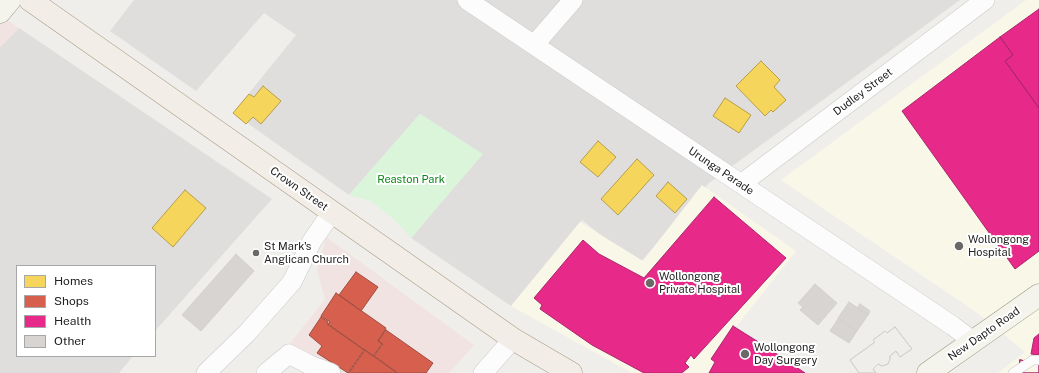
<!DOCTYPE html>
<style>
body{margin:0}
#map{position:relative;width:1039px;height:373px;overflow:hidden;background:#f0eeeb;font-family:"Public Sans",sans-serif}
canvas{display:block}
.legend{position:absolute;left:16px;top:265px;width:140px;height:92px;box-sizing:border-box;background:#fff;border:1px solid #a7a7a7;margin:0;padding:5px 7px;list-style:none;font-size:12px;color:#222}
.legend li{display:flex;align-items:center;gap:8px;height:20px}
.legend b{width:20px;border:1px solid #a7a7a7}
</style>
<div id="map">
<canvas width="1039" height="373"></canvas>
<ul class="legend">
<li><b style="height:11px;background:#f6d55c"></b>Homes</li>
<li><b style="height:11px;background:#d6604d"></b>Shops</li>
<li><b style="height:11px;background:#e7298a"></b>Health</li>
<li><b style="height:11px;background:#d7d4d2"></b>Other</li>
</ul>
</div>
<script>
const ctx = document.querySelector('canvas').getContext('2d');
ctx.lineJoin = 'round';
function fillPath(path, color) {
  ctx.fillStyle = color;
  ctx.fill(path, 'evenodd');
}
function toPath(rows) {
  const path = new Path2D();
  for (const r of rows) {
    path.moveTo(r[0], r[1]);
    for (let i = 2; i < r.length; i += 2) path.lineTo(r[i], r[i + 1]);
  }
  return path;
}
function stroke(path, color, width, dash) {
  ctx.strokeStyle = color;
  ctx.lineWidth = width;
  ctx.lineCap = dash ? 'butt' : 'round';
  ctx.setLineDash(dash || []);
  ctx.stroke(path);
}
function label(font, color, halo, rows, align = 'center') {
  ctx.font = font + ' "Public Sans",sans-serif';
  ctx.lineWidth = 4;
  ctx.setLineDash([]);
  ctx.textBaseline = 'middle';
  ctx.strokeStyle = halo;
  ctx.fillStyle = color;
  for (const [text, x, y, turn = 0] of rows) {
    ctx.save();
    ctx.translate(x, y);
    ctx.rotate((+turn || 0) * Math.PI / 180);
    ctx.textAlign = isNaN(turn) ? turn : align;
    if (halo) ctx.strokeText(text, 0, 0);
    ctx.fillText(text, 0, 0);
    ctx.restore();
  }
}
const residential = toPath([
 [134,0,960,0,709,183,638,265,582,220,511,306,411,238,482,154,420,114,349,195,233,113,296,35,264,13,196,91,110,31],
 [19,28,272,199,155,331,155,266,17,266,17,356,133,356,119,373,0,373,0,47]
]);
const commercial = toPath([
 [0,15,19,28,0,47],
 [326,237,474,345,449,373,326,373,288,346,325,299,317,270]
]);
const education = toPath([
 [1026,0,1039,0,1039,373,998,373,1025,352,976,312,781,180],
 [702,185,796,251,736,327,805,373,632,373,511,306,580,222,643,261]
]);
const park = toPath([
 [420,114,483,154,411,238,398,223,371,201,349,195]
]);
const homes = toPath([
 [761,61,780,80,774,87,786,100,773,112,771,110,765,116,736,86,761,61],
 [263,86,281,101,261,124,253,117,246,124,233,113,249,94,254,97,263,86],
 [725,98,751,115,739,133,713,116,725,98],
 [598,141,616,157,598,177,580,162,598,141],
 [637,159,654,175,618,215,601,199,637,159],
 [668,182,687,199,675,213,656,196,668,182],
 [185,190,206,208,173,247,152,228,185,190]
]);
const shops = toPath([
 [356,272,378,287,361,311,339,295,356,272],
 [336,293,386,328,378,341,382,344,373,356,328,324,330,322,321,316,336,293],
 [321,317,328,322,327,324,364,350,348,373,317,353,322,346,309,335,321,317],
 [386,330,433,363,426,373,398,373,374,356,383,344,378,341,386,330],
 [365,350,397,373,349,373,365,350]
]);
const health = toPath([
 [1039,9,1039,108,1005,61,1013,55,1000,37,1039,9],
 [1000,37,1013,55,1005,61,1039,108,1039,251,1015,269,902,111,1000,37],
 [714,197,786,258,694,359,691,355,685,363,689,367,683,372,681,373,644,373,592,345,540,309,542,305,534,298,583,240,599,254,644,278,714,197],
 [733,326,768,348,805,373,709,373,715,362,711,359,733,326],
 [1039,334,1039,355,1031,354,1034,338,1039,334],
 [1020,360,1039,363,1039,373,1018,373,1020,360],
 [1020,360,1039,363,1039,373,1018,373,1020,360]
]);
const building = toPath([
 [236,254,254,271,201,331,182,315,236,254],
 [815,284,837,303,818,325,800,310,803,307,798,303,815,284],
 [849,302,868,315,857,331,838,318,849,302],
 [860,304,870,311,868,315,857,308,860,304],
 [838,319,857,331,849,343,830,331,838,319],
 [895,327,912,349,900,357,896,351,890,356,890,359,888,364,882,366,878,364,873,369,876,373,859,373,850,360,875,342,873,340,885,331,887,333,895,327],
 [895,327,912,349,900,357,896,351,890,356,890,359,888,364,882,366,878,364,873,369,876,373,859,373,850,360,875,342,873,340,885,331,887,333,895,327]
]);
const lane = toPath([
 [1013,373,1033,360,1039,360]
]);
const street = toPath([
 [467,0,953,326,974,342],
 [534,45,573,0],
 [741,184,985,0],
 [206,373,247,333,292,282,312,241,332,212],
 [266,373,289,354,312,366,331,373],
 [483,373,513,339]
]);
const secondary = toPath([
 [0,12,10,0],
 [928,373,1039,295]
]);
const primary = toPath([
 [30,0,513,339,571,373]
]);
const markers = [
 [959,246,5,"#6a6968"],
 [256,253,4,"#6a6968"],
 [650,283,5,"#6a6968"],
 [745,354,5,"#6a6968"]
];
const streetNames = [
 ["Dudley Street",863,92,-37],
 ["Urunga Parade",721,171,34],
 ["Crown Street",299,189,35],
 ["New Dapto Road",984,334,-35]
];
const parkNames = [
 ["Reaston Park",411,180]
];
const poiNames = [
 ["Wollongong",968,240],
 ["Hospital",968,253],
 ["St Mark's",264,247],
 ["Anglican Church",264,260],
 ["Wollongong",659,277],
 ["Private Hospital",659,290],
 ["Wollongong",754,348],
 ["Day Surgery",754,361]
];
fillPath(residential, '#dfdedc');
fillPath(commercial, '#f1e3e1');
fillPath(education, '#f8f7e8');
fillPath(park, '#daf5da');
fillPath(homes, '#f6d55c');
stroke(homes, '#b69f4b', 1);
fillPath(shops, '#d6604d');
stroke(shops, '#a04d40', 1);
fillPath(health, '#e7298a');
stroke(health, '#ac276b', 1);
fillPath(building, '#d7d4d2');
stroke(building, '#d3d0cc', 1);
stroke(lane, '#c9c8c7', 10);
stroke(street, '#c9c8c7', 20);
stroke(secondary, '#999a82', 23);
stroke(primary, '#a79c86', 23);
stroke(lane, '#fdfcfc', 9);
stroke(street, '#fdfcfc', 19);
stroke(secondary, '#f4f4ed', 22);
stroke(primary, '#f3ede7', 22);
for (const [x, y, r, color] of markers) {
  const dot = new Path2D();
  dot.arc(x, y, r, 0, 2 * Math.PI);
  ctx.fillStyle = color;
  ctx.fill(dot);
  stroke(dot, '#fff', 1.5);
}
label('11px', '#222', '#fff', streetNames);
label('11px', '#0c8416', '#fff', parkNames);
label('11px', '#222', '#fff', poiNames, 'left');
</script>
